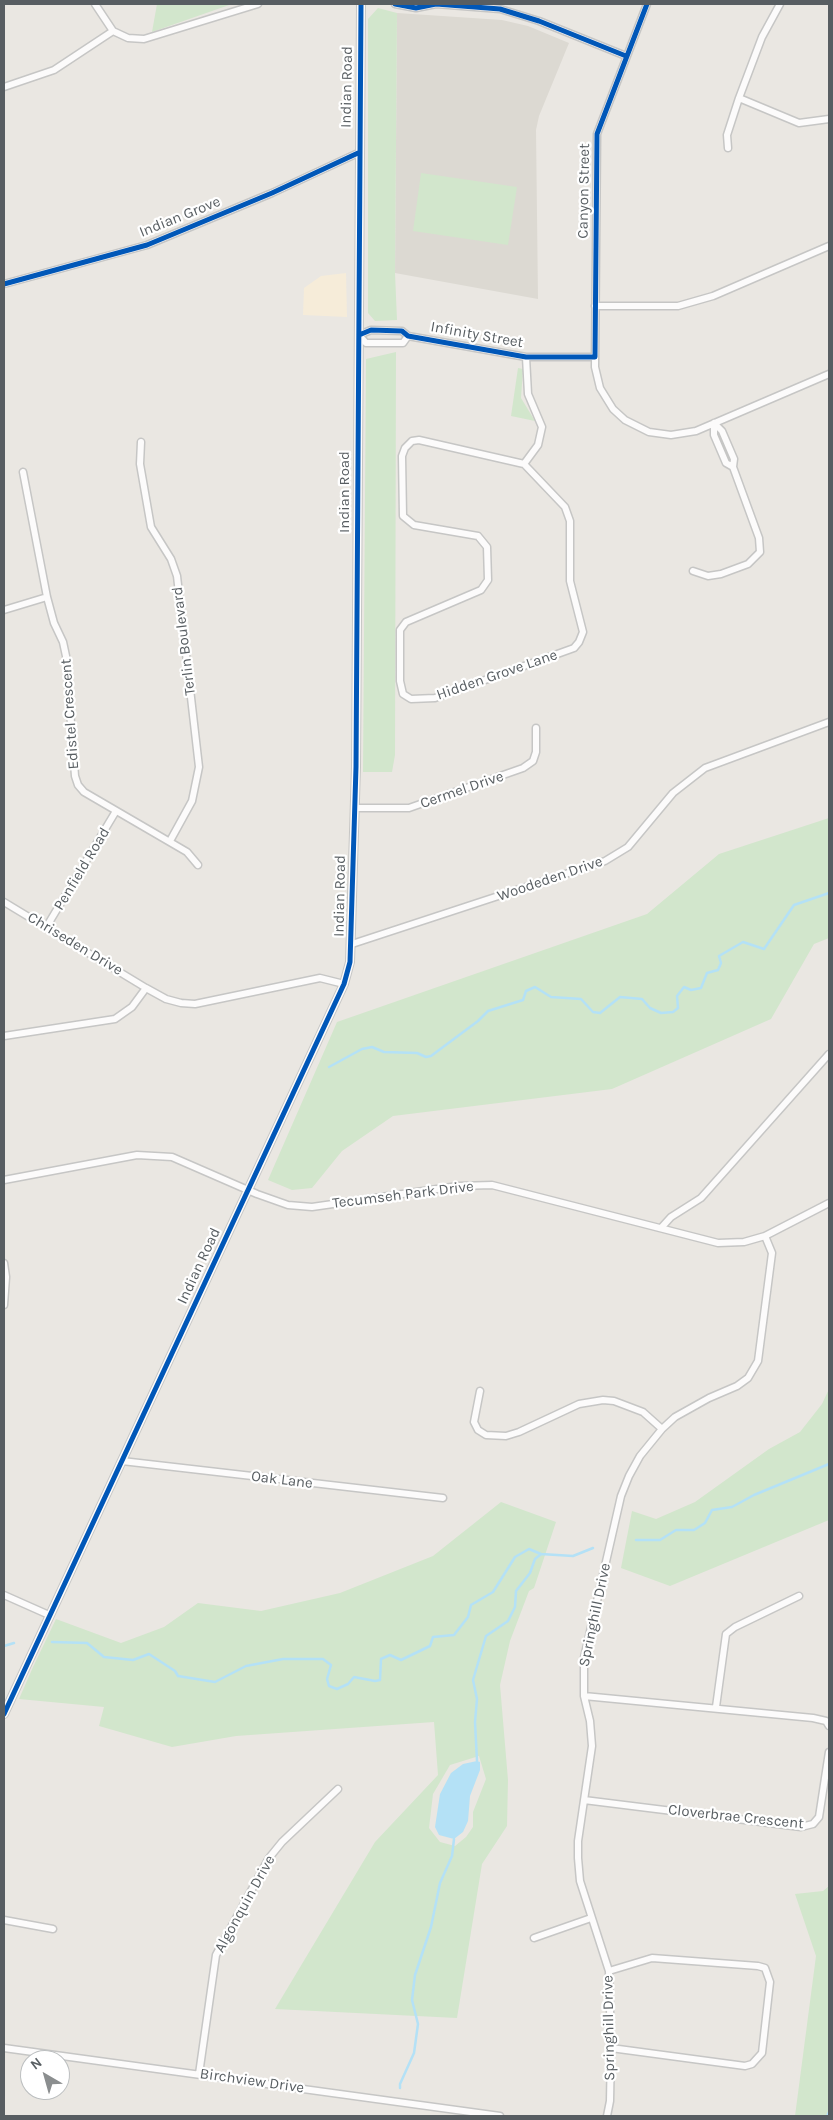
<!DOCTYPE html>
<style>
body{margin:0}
#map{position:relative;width:833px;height:2120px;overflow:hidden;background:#eae7e2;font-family:Karla,sans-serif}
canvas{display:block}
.frame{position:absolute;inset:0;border:5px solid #585e62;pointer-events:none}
.north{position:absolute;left:20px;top:2050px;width:50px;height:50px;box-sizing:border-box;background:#fff;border:1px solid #bcbfc0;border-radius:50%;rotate:322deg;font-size:14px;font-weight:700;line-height:20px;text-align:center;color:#585e62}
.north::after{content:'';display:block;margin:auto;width:18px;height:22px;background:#8b8e8f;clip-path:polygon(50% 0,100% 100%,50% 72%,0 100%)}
</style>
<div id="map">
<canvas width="833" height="2120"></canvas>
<div class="frame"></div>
<div class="north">N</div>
</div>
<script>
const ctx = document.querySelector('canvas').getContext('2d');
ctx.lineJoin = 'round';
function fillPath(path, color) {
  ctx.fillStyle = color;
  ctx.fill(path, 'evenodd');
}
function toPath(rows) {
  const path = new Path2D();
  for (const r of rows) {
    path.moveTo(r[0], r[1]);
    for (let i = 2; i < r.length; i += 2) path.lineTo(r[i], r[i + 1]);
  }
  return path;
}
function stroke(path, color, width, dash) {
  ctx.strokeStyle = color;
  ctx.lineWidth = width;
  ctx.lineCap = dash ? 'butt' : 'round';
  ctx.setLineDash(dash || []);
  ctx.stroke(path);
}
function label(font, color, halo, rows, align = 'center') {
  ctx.font = font + ' Karla,sans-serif';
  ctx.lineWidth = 4.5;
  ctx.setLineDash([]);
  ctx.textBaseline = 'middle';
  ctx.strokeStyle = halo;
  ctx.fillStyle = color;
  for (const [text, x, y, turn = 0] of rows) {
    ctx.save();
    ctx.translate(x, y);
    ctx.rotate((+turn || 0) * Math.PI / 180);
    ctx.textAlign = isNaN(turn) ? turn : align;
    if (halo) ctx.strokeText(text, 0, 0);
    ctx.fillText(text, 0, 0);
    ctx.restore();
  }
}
const commercial = toPath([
 [346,273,347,317,303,315,304,288,321,276]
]);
const education = toPath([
 [397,13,502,20,528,26,569,43,539,116,536,130,538,299,395,273]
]);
const green = toPath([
 [157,4,232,4,152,32],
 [378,8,397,13,395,273,397,320,375,321,368,313,368,19],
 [421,173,517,187,508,245,413,231],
 [396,352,395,755,392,772,363,772,366,359],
 [518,368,523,369,521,398,535,421,511,416],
 [829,818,829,938,814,944,771,1019,612,1089,393,1116,342,1151,312,1188,292,1190,268,1180,337,1022,647,914,719,854],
 [829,1389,829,1520,670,1586,621,1568,632,1511,656,1519,695,1502,769,1449,800,1432,822,1404],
 [501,1502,556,1522,534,1588,529,1591,510,1641,500,1685,508,1780,507,1826,482,1864,457,2018,275,2009,375,1842,438,1775,434,1722,236,1736,172,1747,99,1726,104,1707,19,1699,33,1667,56,1619,121,1643,164,1627,198,1603,261,1611,340,1593,433,1556],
 [479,1756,486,1779,473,1812,473,1827,466,1837,455,1846,440,1842,429,1828,433,1794,450,1765],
 [829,1886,829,2116,795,2116,816,1956,795,1894,823,1891]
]);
const water = toPath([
 [477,1761,480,1762,480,1770,470,1796,468,1821,463,1832,454,1839,439,1835,435,1827,440,1794,451,1773,463,1764]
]);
const stream = toPath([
 [329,1067,362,1049,372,1047,384,1052,417,1053,426,1057,431,1056,478,1021,488,1011,523,1000,526,991,535,987,551,997,581,999,593,1012,600,1013,620,997,642,999,650,1008,661,1013,673,1012,678,1008,677,996,684,987,691,990,701,988,707,973,718,970,721,963,719,956,743,942,764,949,794,905,829,893],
 [636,1540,660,1540,676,1530,694,1530,705,1523,712,1510,732,1507,754,1495,829,1464],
 [52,1642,87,1643,104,1657,133,1660,149,1654,175,1671,178,1676,215,1682,246,1666,283,1659,323,1659,331,1665,327,1679,329,1686,337,1689,348,1684,354,1677,375,1681,380,1680,381,1659,390,1655,401,1660,430,1646,433,1637,454,1635,468,1617,471,1605,493,1592,515,1557,529,1549,541,1554],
 [4,1646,14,1643],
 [477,1761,475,1722,477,1699,473,1680,486,1636,508,1621,515,1607,516,1591,530,1573,535,1559,541,1554,573,1556,593,1548],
 [400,2088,400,2084,414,2053,418,2024,412,2000,415,1975,431,1927,440,1883,452,1856,454,1839],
 [827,2116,829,2112]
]);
const minor = toPath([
 [95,4,113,31],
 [395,4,416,8,436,4,500,9,539,21,626,56],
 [647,4,597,134,595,367,600,388,613,409,625,420,649,432,671,435,696,431,829,374],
 [113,31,128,38,144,39,258,4],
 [4,87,54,70,113,31],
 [739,98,799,123,829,119],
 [728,148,727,135,739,98,762,37,780,4],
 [4,284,147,245,272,193,358,153],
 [595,306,678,306,713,296,829,246],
 [408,336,403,343,366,343,359,335,371,330,402,331,408,336,526,357,595,357],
 [714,423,714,435,726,463,733,467],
 [419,440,524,464,565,507,570,521,570,581,583,632,579,642,574,648,435,698,411,699,403,694,400,681,400,630,406,622,481,590,488,580,487,547,478,536,414,525,403,516,402,456,405,448,412,441,419,440],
 [141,442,140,464,151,527,171,559,177,576,199,767,192,801,170,841],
 [524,464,538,445,542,427,528,394,526,357],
 [23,472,47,597,54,623,63,642,66,656,75,776,78,785,84,792,187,852,198,865],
 [693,571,708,576,721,574,748,564,760,552,759,538,733,467,734,459,722,431,714,423],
 [4,610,47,597],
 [355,808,409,808,523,768,533,761,536,752,536,728],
 [4,902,146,988,166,999,181,1003,195,1004,320,978,344,984],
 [47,926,116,811],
 [352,944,605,861,628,847,673,793,705,768,829,722],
 [4,1036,115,1019,132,1007,146,988],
 [4,1180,137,1155,172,1157,257,1194,288,1205,312,1207,458,1186,492,1185,718,1243,744,1242,765,1236,829,1203],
 [661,1228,671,1217,701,1198,829,1054],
 [4,1263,6,1277,4,1305],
 [480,1391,474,1422,478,1430,486,1435,506,1436,519,1432,579,1404,603,1400,614,1401,643,1412,662,1429],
 [122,1461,443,1498],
 [4,1595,49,1615],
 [584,1696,813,1718,826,1721,829,1726],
 [716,1707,726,1634,735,1627,799,1596],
 [584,1800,801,1827,813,1824,819,1817,829,1752],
 [4,1920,53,1929],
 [534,1938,591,1918],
 [609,1971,652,1958,758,1966,765,1968,770,1982,762,2053,752,2064,745,2066,611,2048],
 [4,2048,500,2116],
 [199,2074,216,1955,269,1858,282,1842,338,1789],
 [607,2116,610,2101,611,2048,609,1971,580,1881,578,1858,578,1841,592,1746,590,1721,584,1696,584,1658,621,1496,629,1476,640,1456,662,1429,675,1417,709,1398,737,1386,748,1378,758,1361,772,1253,765,1236]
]);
const tertiary = toPath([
 [4,1714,344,984,350,962,356,767,361,4]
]);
const cycleway = toPath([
 [395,4,416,8,436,4,500,9,539,21,626,56],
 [4,284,147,245,272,193,358,153],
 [359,335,371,330,402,331,408,336,526,357,595,357,597,134,647,4],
 [4,1714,344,984,350,962,356,767,361,4]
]);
const streetNames = [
 ["Indian Road",347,87,-89],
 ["Canyon Street",584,191,-89],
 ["Indian Grove",180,217,-22],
 ["Infinity Street",477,335,10],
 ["Indian Road",345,492,-90],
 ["Terlin Boulevard",184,641,-97],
 ["Hidden Grove Lane",497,675,-19],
 ["Edistel Crescent",70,714,-94],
 ["Cermel Drive",462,790,-19],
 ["Penfield Road",82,869,-59],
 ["Woodeden Drive",550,879,-19],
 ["Indian Road",340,896,-89],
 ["Chriseden Drive",75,944,31],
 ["Tecumseh Park Drive",403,1195,-7],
 ["Indian Road",199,1266,-65],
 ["Oak Lane",282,1480,7],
 ["Springhill Drive",595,1615,-78],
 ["Cloverbrae Crescent",736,1817,6],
 ["Algonquin Drive",245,1904,-61],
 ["Springhill Drive",609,2028,-91],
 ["Birchview Drive",252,2081,8]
];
fillPath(commercial, '#f6ecd9');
fillPath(education, '#dcd9d2');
fillPath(green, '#d2e6cc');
fillPath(water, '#b4e1f6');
stroke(stream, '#b4e1f6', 2.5);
stroke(minor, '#c6c6c5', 9);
stroke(tertiary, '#c6c6c5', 10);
stroke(minor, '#fcfbfb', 6);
stroke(tertiary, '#fcfbfb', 8);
stroke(cycleway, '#0057b8', 5);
label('15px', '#585e62', '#fff', streetNames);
</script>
